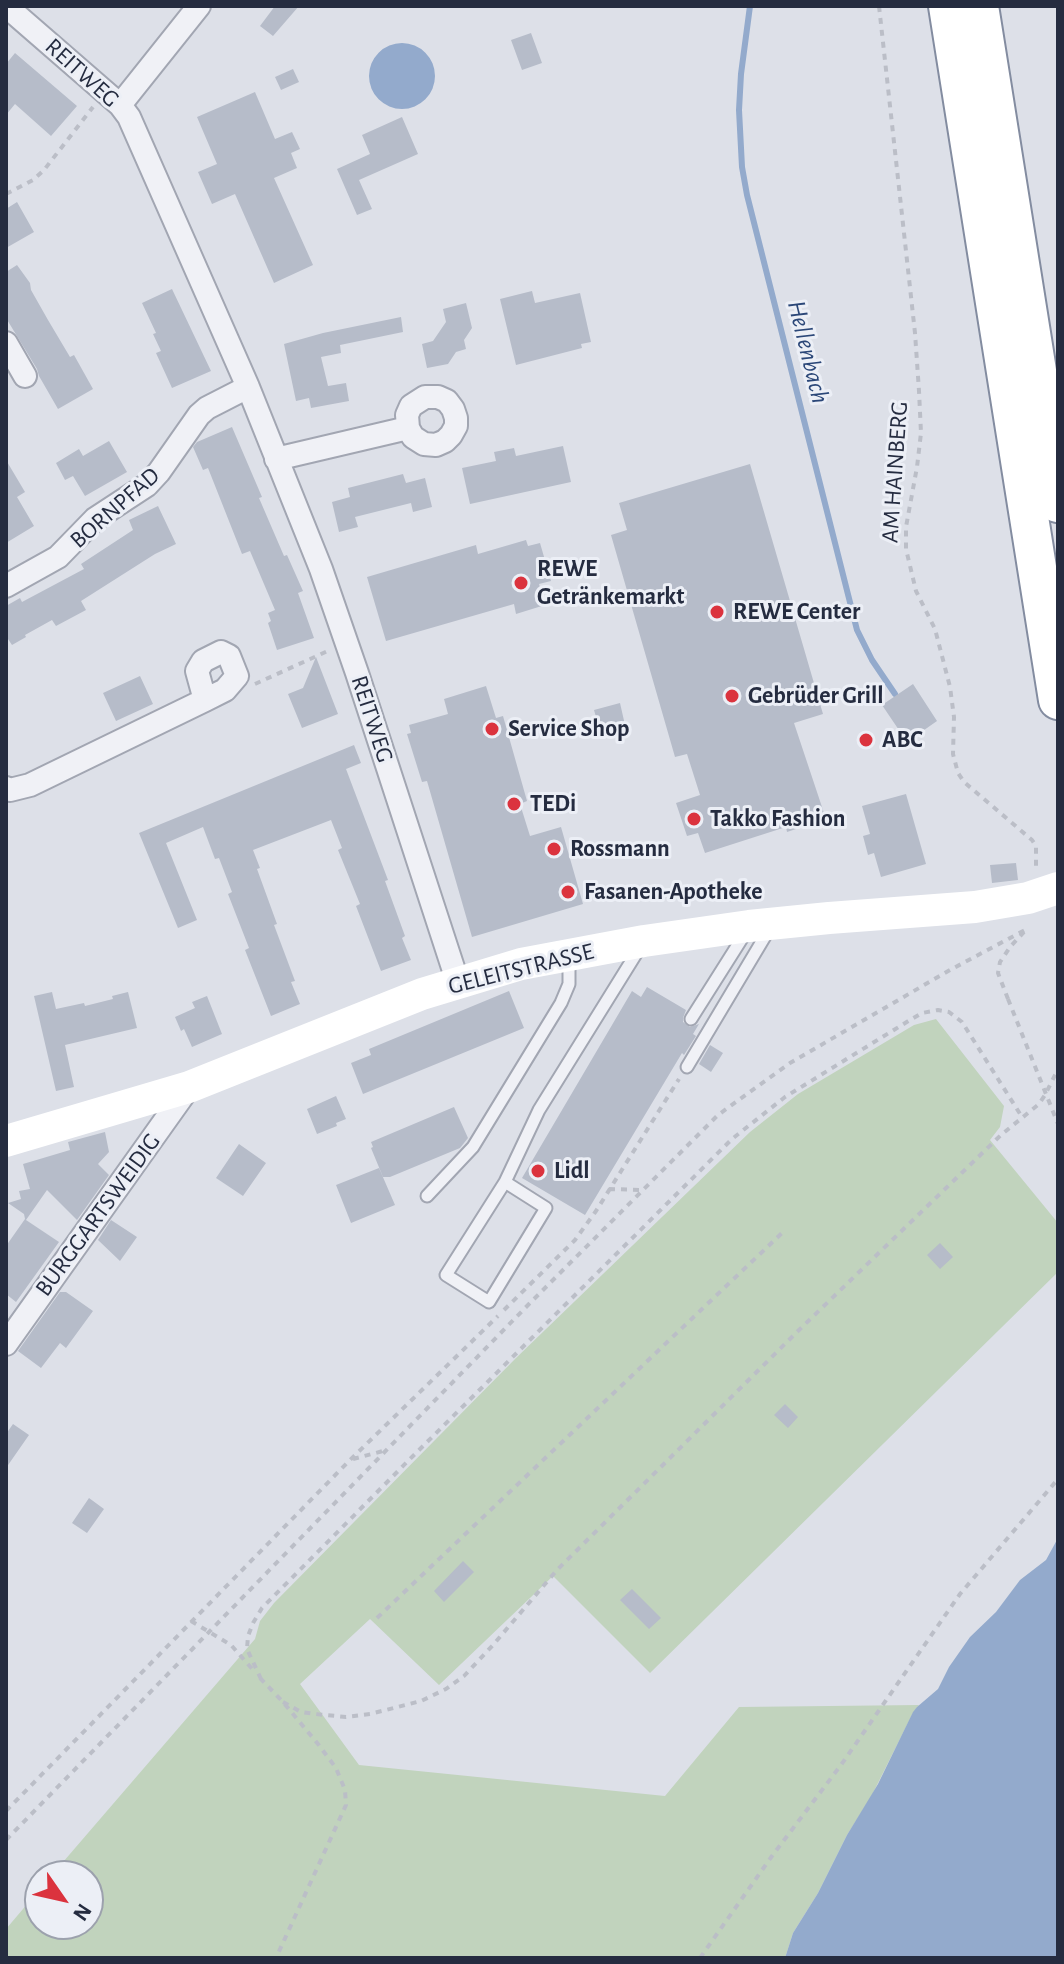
<!DOCTYPE html>
<meta charset="utf-8">
<style>
body{margin:0}
#map{position:relative;width:1064px;height:1964px;overflow:hidden;background:#dde0e8;font-family:"Alegreya Sans",sans-serif}
canvas{display:block}
.frame{position:absolute;inset:0;border:8px solid #252c40;pointer-events:none}
.north{position:absolute;left:24px;top:1860px;width:80px;height:80px;box-sizing:border-box;background:#eceff6;border:2px solid #9ca1ad;border-radius:50%;rotate:124deg;font-size:22px;font-weight:700;line-height:32px;text-align:center;color:#252c40}
.north::after{content:'';display:block;margin:auto;width:28px;height:36px;background:#db333e;clip-path:polygon(50% 0,100% 100%,50% 72%,0 100%)}
</style>
<div id="map">
<canvas width="1064" height="1964"></canvas>
<div class="frame"></div>
<div class="north">N</div>
</div>
<script>
const ctx = document.querySelector('canvas').getContext('2d');
ctx.lineJoin = 'round';
function fillPath(path, color) {
  ctx.fillStyle = color;
  ctx.fill(path, 'evenodd');
}
function toPath(rows) {
  const path = new Path2D();
  for (const r of rows) {
    if (r.length === 3) {
      path.moveTo(r[0] + r[2], r[1]);
      path.arc(r[0], r[1], r[2], 0, 2 * Math.PI);
      continue;
    }
    path.moveTo(r[0], r[1]);
    for (let i = 2; i < r.length; i += 2) path.lineTo(r[i], r[i + 1]);
  }
  return path;
}
function stroke(path, color, width, dash) {
  ctx.strokeStyle = color;
  ctx.lineWidth = width;
  ctx.lineCap = dash ? 'butt' : 'round';
  ctx.setLineDash(dash || []);
  ctx.stroke(path);
}
function label(font, color, halo, rows, align = 'center') {
  ctx.font = font + ' "Alegreya Sans",sans-serif';
  ctx.lineWidth = 6;
  ctx.setLineDash([]);
  ctx.textBaseline = 'middle';
  ctx.strokeStyle = halo;
  ctx.fillStyle = color;
  for (const [text, x, y, turn = 0] of rows) {
    ctx.save();
    ctx.translate(x, y);
    ctx.rotate((+turn || 0) * Math.PI / 180);
    ctx.textAlign = isNaN(turn) ? turn : align;
    if (halo) ctx.strokeText(text, 0, 0);
    ctx.fillText(text, 0, 0);
    ctx.restore();
  }
}
const green = toPath([
 [936,1019,1004,1106,1000,1127,990,1140,1058,1223,1058,1272,650,1673,553,1576,439,1685,370,1619,300,1684,359,1765,665,1796,739,1707,919,1705,913,1713,871,1797,847,1835,818,1893,793,1933,785,1958,6,1958,6,1929,40,1889,40,1924,88,1924,88,1876,51,1876,255,1639,260,1621,274,1603,516,1358,750,1132,798,1094,914,1025]
]);
const water = toPath([
 [402,76,33],
 [1058,1538,1058,1958,785,1958,793,1933,818,1893,847,1835,878,1784,913,1712,917,1707,938,1689,949,1667,970,1637,996,1612,1020,1580,1046,1560]
]);
const stream = toPath([
 [750,6,741,74,739,110,742,167,747,195,857,630,872,660,895,694]
]);
const building = toPath([
 [275,6,299,6,273,36,260,26],
 [531,33,542,63,522,70,511,40],
 [15,53,77,106,51,136,15,104,6,115,6,64],
 [293,69,299,82,281,90,275,77],
 [255,92,275,139,292,132,300,149,291,153,297,168,274,178,313,265,274,283,235,194,212,204,198,172,217,164,197,117],
 [402,117,418,154,359,180,372,209,357,215,337,169,370,154,362,135],
 [17,202,34,232,6,248,6,209],
 [17,265,30,283,31,290,48,320,70,357,74,355,93,389,58,409,39,376,37,369,6,318,6,272],
 [172,289,211,371,172,388,156,353,161,351,153,334,156,333,142,303],
 [532,291,535,303,580,293,591,342,581,344,582,348,516,365,500,299],
 [466,303,472,328,464,340,466,349,456,352,448,364,427,368,422,344,433,341,446,322,443,309],
 [401,317,403,332,340,345,341,353,321,357,328,386,346,383,349,401,311,408,309,398,296,401,284,344,323,333],
 [232,427,262,497,259,498,284,556,287,555,303,591,298,593,314,638,277,650,268,623,271,621,268,613,275,610,250,551,242,554,208,468,203,470,193,447,197,442],
 [109,441,127,472,85,496,73,476,65,480,56,463,79,449,83,456],
 [563,446,571,482,470,504,462,468,496,461,494,452,514,448,516,456],
 [6,460,25,492,17,497,34,526,6,543],
 [750,464,823,714,794,723,826,819,787,832,786,827,705,853,698,833,687,836,676,803,700,795,687,754,675,757,611,535,627,530,619,503],
 [403,474,406,483,425,478,432,507,413,512,411,503,355,517,358,527,339,532,332,502,350,497,348,488],
 [158,506,176,544,155,554,81,601,86,610,56,626,52,620,25,635,26,637,12,645,6,636,6,606,20,598,22,602,84,569,81,564,133,530,129,520],
 [526,540,528,546,540,543,551,581,539,584,545,605,516,614,514,604,386,641,367,577,476,545,478,554],
 [316,657,338,714,302,728,288,694,303,688],
 [140,676,153,704,116,721,103,693],
 [913,684,937,721,907,742,882,705],
 [486,686,496,718,503,716,527,801,520,804,530,836,561,827,583,904,472,937,427,781,422,782,407,734,411,733,409,725,448,714,444,699],
 [620,703,625,725,600,731,594,710],
 [354,745,361,763,346,769,388,880,385,881,405,936,402,938,411,960,381,971,356,906,360,904,338,850,342,848,331,820,253,850,260,868,257,869,277,924,274,925,295,981,291,982,300,1004,271,1016,245,950,249,948,228,894,232,892,219,858,215,859,203,827,166,843,197,920,178,928,139,833],
 [906,794,926,864,881,877,874,853,868,855,863,836,870,834,862,806],
 [1016,863,1018,880,992,883,990,865],
 [647,987,686,1010,683,1018,683,1022,690,1027,699,1024,693,1034,696,1036,684,1055,682,1053,585,1215,522,1178,632,991,641,997],
 [509,991,524,1028,363,1094,351,1063,371,1055,369,1049],
 [52,992,56,1009,84,1003,85,1006,113,999,112,996,128,992,137,1028,65,1045,74,1087,56,1091,34,996],
 [207,996,222,1034,192,1047,184,1029,181,1031,175,1017,195,1008,192,1002],
 [710,1045,723,1053,711,1072,699,1064],
 [336,1096,346,1119,336,1123,337,1126,317,1134,307,1109],
 [454,1107,468,1138,460,1148,390,1177,383,1177,371,1148,373,1147,371,1142],
 [105,1132,109,1152,98,1164,109,1175,77,1220,47,1190,26,1220,59,1242,16,1302,6,1294,6,1246,25,1219,24,1214,8,1203,21,1199,19,1191,30,1189,23,1164,70,1150,68,1142],
 [239,1144,266,1163,243,1196,216,1178],
 [379,1168,395,1205,351,1223,336,1185],
 [111,1220,137,1237,120,1261,98,1240],
 [940,1243,953,1257,940,1269,927,1255],
 [60,1292,66,1292,93,1311,66,1348,60,1343,41,1368,18,1351],
 [785,1404,798,1417,788,1428,774,1415],
 [13,1424,29,1435,6,1468,6,1434],
 [89,1498,104,1509,87,1533,72,1523],
 [463,1561,474,1572,444,1602,434,1591],
 [632,1589,661,1618,649,1629,620,1600]
]);
const path = toPath([
 [879,6,915,333,919,391,921,433,917,467,906,527,906,549,916,591,935,629,950,687,954,717,953,754,958,773,964,782,1032,840,1036,846,1036,869],
 [6,194,33,180,44,170,93,107],
 [255,684,330,650],
 [1008,999,998,973,1000,962,1010,947,1024,932],
 [609,1189,642,1190],
 [504,1310,575,1240,596,1211,679,1079],
 [353,1459,383,1451],
 [377,1618,782,1233],
 [191,1621,231,1645,254,1671],
 [260,1678,283,1702,318,1744,336,1768,345,1790,346,1805,276,1958],
 [261,1679,247,1649,248,1636,253,1623,262,1608,410,1459,732,1139,785,1097,910,1020,922,1013,938,1010,949,1012,962,1022,1022,1117],
 [283,1702,301,1712,315,1714,346,1717,370,1714,421,1701,446,1689,464,1676,493,1645,557,1570,799,1330,1001,1135,1039,1104,1045,1095,1058,1069],
 [6,1811,350,1460,498,1316],
 [6,1840,529,1304,718,1115,790,1063,950,970,1025,930],
 [700,1958,772,1856,841,1765,960,1594,1058,1479]
]);
const service = toPath([
 [691,1019,746,932],
 [687,1067,770,928],
 [505,1182,546,1208,489,1302,446,1275,505,1182,539,1110,639,949],
 [427,1196,473,1147,561,1003,569,984,569,959]
]);
const minor = toPath([
 [6,6,120,105,129,117,248,387,321,569,357,673,458,983],
 [120,105,199,6],
 [6,343,25,376],
 [276,459,408,428,413,437,424,444,436,445,445,441,451,435,456,426,456,418,453,409,447,401,438,397,425,397,411,406,407,415,408,428],
 [6,586,58,557,95,519,147,485,159,472,199,415,207,408,248,387],
 [6,788,10,790,30,785,205,700,225,690,237,676,229,656,221,652,203,661,197,671,205,700],
 [6,1344,189,1087]
]);
const secondary = toPath([
 [6,1141,189,1087,422,994,521,964,644,941,749,926,829,918,975,907,1028,898,1058,888]
]);
const trunk = toPath([
 [948,6,1058,700],
 [979,6,1058,503]
]);
const pathBridge = toPath([
 [1008,999,1058,1124]
]);
const markers = [
 [521,583,8,"#db333e"],
 [717,612,8,"#db333e"],
 [732,696,8,"#db333e"],
 [492,729,8,"#db333e"],
 [866,740,8,"#db333e"],
 [514,804,8,"#db333e"],
 [694,819,8,"#db333e"],
 [554,849,8,"#db333e"],
 [568,892,8,"#db333e"],
 [538,1171,8,"#db333e"]
];
const streetNames = [
 ["REITWEG",82,73,42],
 ["AM HAINBERG",895,472,-86],
 ["BORNPFAD",115,508,-41],
 ["REITWEG",372,719,72],
 ["GELEITSTRASSE",521,969,-14],
 ["BURGGARTSWEIDIG",98,1215,-54]
];
const poiNames = [
 ["REWE",537,569],
 ["Getränkemarkt",537,597],
 ["REWE Center",733,612],
 ["Gebrüder Grill",748,696],
 ["Service Shop",508,729],
 ["ABC",882,740],
 ["TEDi",530,804],
 ["Takko Fashion",710,819],
 ["Rossmann",570,849],
 ["Fasanen-Apotheke",584,892],
 ["Lidl",554,1171]
];
const waterNames = [
 ["Hellenbach",808,352,76]
];
fillPath(green, '#c1d3bd');
fillPath(water, '#93aacc');
stroke(stream, '#93aacc', 6);
fillPath(building, '#b6bcc9');
stroke(service, '#a2a6b2', 15);
stroke(minor, '#a2a6b2', 26);
stroke(trunk, '#838ca0', 42);
stroke(path, '#bbbec7', 4, [6, 6]);
stroke(service, '#f0f1f6', 11);
stroke(minor, '#f0f1f6', 22);
stroke(secondary, '#fff', 32);
stroke(trunk, '#fff', 38);
stroke(pathBridge, '#bbbec7', 4, [6, 6]);
for (const [x, y, r, color] of markers) {
  const dot = new Path2D();
  dot.arc(x, y, r, 0, 2 * Math.PI);
  ctx.fillStyle = color;
  ctx.fill(dot);
  stroke(dot, '#eceff6', 3);
}
label('24px', '#252c40', '#eceff6', streetNames);
label('bold 24px', '#252c40', '#eceff6', poiNames, 'left');
label('italic 26px', '#2b4778', '#eceff6', waterNames);
</script>
